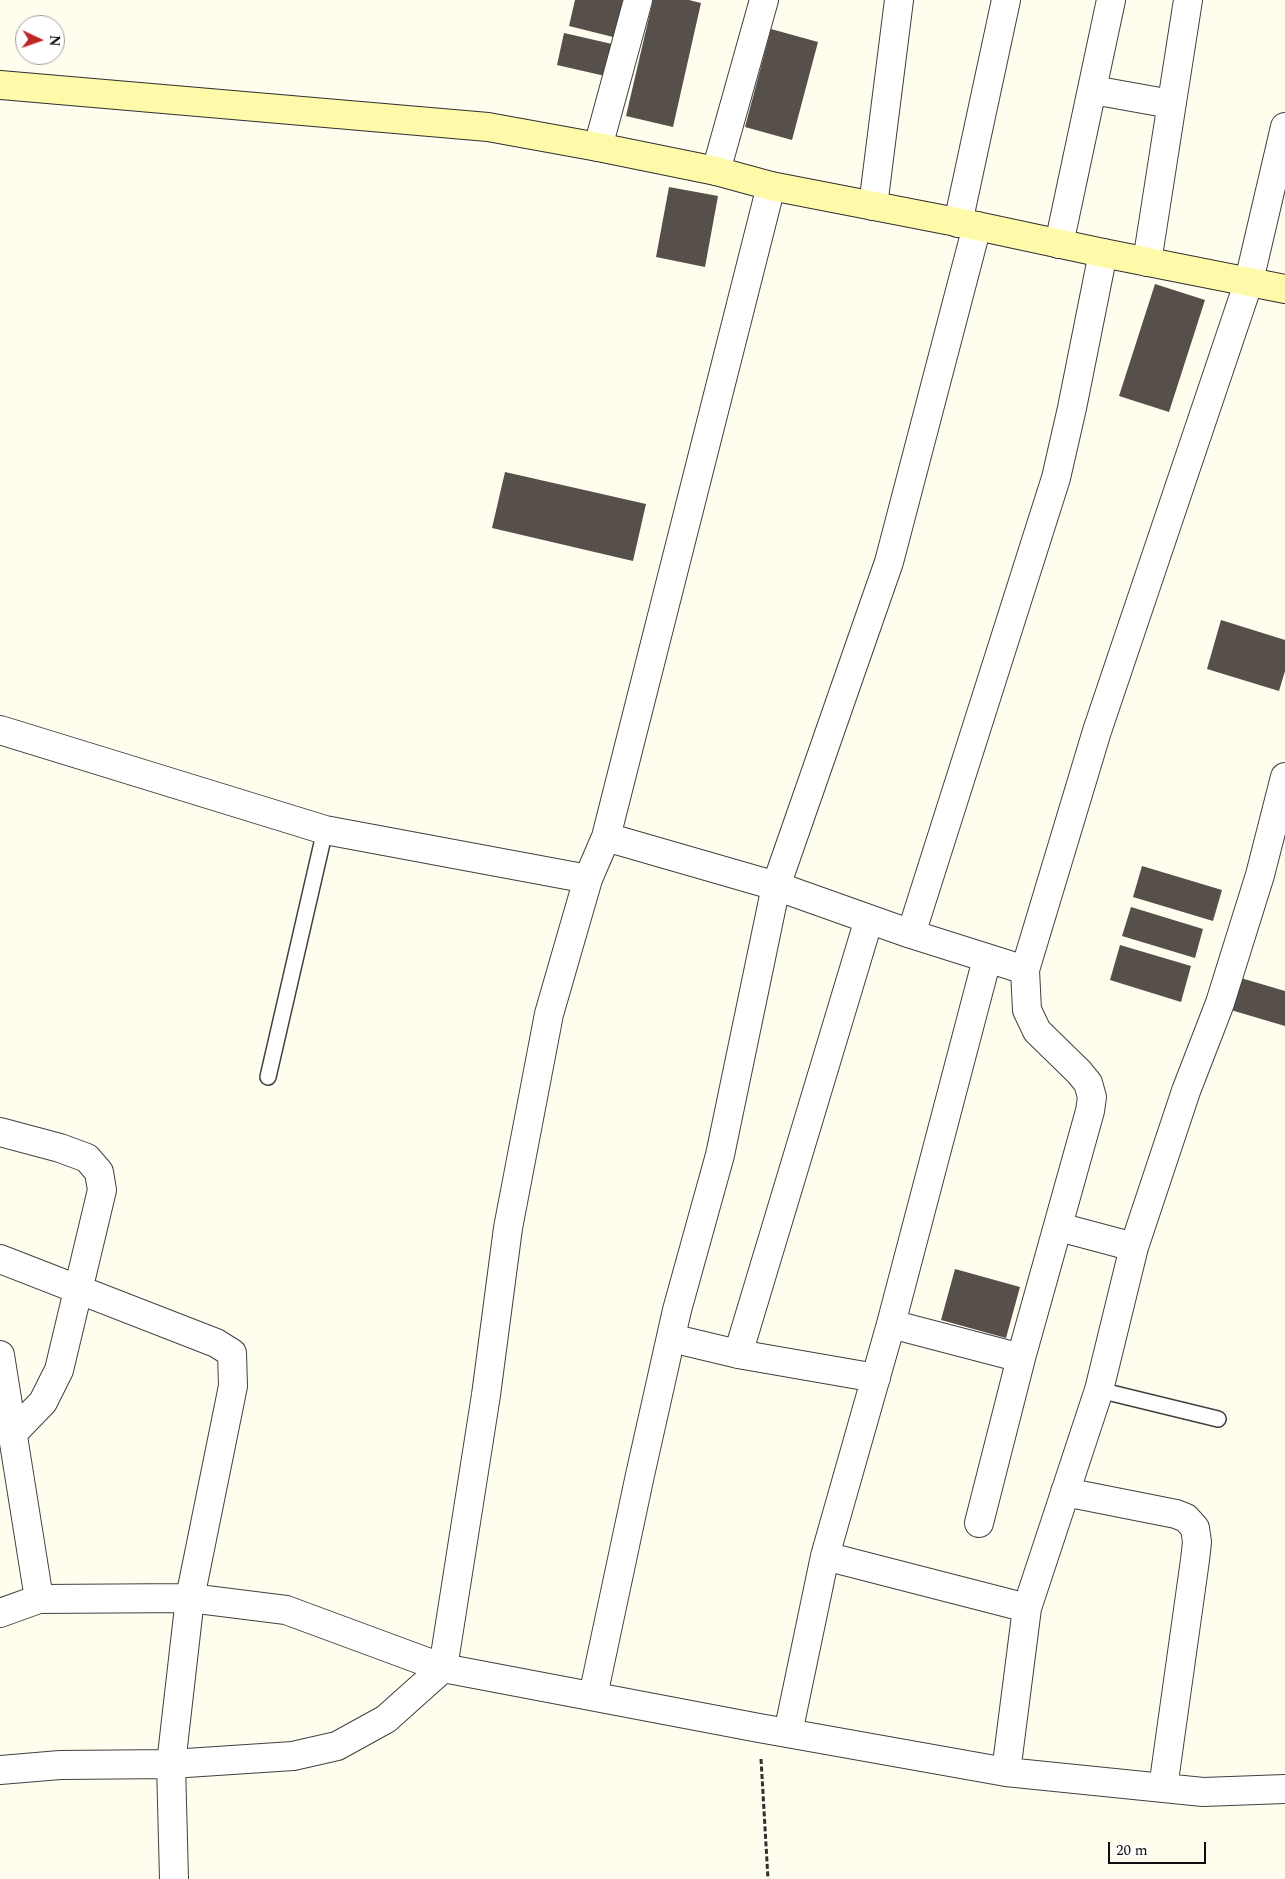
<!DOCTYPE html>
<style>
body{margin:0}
#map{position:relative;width:1285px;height:1879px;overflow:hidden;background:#fffdee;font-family:Spectral,serif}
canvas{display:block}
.north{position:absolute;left:15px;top:15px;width:50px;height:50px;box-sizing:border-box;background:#fff;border:1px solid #9e9e9e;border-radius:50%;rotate:93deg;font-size:14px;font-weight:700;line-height:20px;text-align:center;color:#0d0d0d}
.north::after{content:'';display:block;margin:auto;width:18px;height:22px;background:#bd2826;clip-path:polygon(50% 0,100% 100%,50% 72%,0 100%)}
.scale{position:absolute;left:1108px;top:1842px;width:98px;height:22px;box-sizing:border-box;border:2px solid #0d0d0d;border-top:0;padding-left:6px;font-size:15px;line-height:18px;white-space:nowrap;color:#0d0d0d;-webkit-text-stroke:4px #fff;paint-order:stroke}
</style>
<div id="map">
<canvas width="1285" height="1879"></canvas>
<div class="north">N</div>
<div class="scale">20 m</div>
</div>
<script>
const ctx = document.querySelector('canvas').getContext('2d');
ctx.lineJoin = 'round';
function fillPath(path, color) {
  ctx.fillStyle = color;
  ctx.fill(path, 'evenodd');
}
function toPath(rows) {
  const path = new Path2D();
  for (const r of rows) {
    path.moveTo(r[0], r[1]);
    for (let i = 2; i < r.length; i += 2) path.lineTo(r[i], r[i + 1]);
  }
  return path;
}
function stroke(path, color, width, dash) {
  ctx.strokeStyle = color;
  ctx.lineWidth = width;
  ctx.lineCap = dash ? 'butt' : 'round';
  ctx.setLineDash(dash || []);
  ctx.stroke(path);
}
const building = toPath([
 [575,0,626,0,617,38,569,26],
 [653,0,689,0,701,3,673,127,626,116],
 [771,29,818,42,792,140,745,127],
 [564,33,612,44,605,76,557,65],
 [669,187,718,196,705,267,656,257],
 [1155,284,1205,300,1169,412,1119,396],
 [505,472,646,504,633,561,492,528],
 [1221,620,1285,640,1285,671,1279,691,1207,669],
 [1142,866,1222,890,1213,921,1133,897],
 [1131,907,1203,929,1195,958,1122,936],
 [1120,945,1191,966,1181,1002,1110,980],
 [1234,976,1285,991,1285,1026,1224,1008],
 [955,1269,1020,1287,1006,1338,941,1320]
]);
const path = toPath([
 [761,1759,768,1879]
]);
const lane = toPath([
 [268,1077,325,830],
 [1099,1390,1218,1419]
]);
const street = toPath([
 [1093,90,1171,104],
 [598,147,638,0],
 [716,171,764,0],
 [873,206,899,0],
 [958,223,1006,0],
 [1059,244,1111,0],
 [1147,262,1188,0],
 [0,730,325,830,588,879],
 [606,837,776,886,911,934,1025,970],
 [911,934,1056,478,1072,408,1103,253],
 [0,1132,60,1148,87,1158,99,1172,102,1190,59,1370,43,1402,12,1434],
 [1059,1227,1134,1247],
 [0,1259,216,1343,232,1353,233,1386,190,1598,171,1764,174,1879],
 [891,1324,1021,1358],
 [671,1338,738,1354,876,1378],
 [738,1354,869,919],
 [0,1355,39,1599],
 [1065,1492,1176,1514,1186,1518,1195,1528,1197,1542,1195,1560,1163,1788],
 [979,1523,1021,1358,1090,1111,1092,1097,1088,1083,1079,1072,1037,1031,1027,1010,1025,970,1097,731,1249,281,1285,127],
 [825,1556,1027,1608],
 [0,1613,39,1599,190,1598,286,1610,443,1668,759,1728,1006,1772,1203,1792,1285,1789],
 [593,1696,640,1475,677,1310,720,1155,776,886,889,562,977,226],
 [788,1733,825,1556,891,1324,987,959],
 [0,1770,60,1765,171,1764,293,1756,337,1746,386,1719,443,1668,486,1395,508,1228,549,1014,588,879,606,837,771,186],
 [1006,1772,1027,1608,1099,1390,1134,1247,1186,1091,1220,1003,1260,875,1285,777]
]);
const secondary = toPath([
 [0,85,488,127,598,147,716,171,771,186,977,226,1103,253,1285,289]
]);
fillPath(building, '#564f4a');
stroke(lane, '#404040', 18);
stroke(street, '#404040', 30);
stroke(secondary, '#2f2f2f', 30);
stroke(path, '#2f2f2f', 3, [5, 2.5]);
stroke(lane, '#fff', 15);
stroke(street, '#fff', 28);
stroke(secondary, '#fefaaa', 28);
</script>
